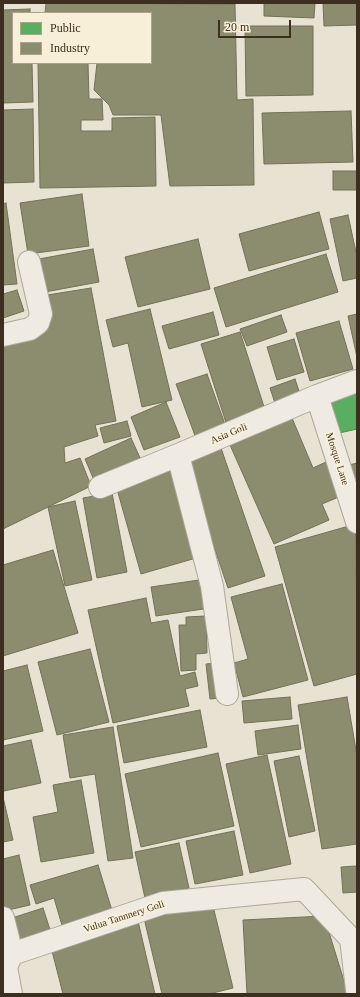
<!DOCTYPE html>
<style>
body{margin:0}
#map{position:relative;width:360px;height:997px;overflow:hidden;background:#e7e2d1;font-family:Georgia,serif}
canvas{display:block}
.frame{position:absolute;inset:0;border:4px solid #3d2f20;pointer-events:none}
.legend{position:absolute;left:12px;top:12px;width:140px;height:52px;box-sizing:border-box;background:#f7efd8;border:1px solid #ada28e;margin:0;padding:5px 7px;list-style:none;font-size:12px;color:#3d2f20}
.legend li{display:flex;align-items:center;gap:8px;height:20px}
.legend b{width:20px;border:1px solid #ada28e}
.scale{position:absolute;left:218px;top:20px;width:73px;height:18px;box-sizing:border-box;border:2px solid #3d2f20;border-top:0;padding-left:5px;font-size:12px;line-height:14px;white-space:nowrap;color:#3d2f20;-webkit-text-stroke:3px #f7efd8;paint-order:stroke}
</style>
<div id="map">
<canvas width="360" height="997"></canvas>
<div class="frame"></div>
<ul class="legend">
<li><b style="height:11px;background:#5aae61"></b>Public</li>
<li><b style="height:11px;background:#8c8c6e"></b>Industry</li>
</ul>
<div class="scale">20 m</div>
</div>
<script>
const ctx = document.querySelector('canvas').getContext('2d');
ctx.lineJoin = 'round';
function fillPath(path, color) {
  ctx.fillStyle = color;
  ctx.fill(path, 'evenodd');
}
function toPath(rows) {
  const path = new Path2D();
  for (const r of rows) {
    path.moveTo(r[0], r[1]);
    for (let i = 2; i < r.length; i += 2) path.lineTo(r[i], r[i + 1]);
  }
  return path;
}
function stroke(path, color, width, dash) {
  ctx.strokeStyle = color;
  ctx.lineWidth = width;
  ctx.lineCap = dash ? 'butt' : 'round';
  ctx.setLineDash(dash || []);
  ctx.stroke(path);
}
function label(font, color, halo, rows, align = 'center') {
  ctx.font = font + ' Georgia,serif';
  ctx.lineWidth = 4;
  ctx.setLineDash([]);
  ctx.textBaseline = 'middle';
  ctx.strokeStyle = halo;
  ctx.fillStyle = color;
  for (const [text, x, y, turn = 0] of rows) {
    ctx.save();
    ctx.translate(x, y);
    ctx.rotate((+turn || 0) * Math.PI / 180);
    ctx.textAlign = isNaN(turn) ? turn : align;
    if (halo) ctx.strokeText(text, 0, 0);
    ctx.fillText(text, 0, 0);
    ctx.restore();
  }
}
const public = toPath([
 [357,390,357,429,330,435,321,399,357,390]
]);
const industry = toPath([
 [46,3,235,4,237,100,253,99,254,185,170,186,161,115,113,115,109,105,94,90,97,63,151,63,151,13,45,13,46,3],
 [264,3,315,3,314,18,264,16,264,3],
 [323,3,357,3,357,25,324,26,323,3],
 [30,9,30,13,13,13,13,63,32,63,33,102,3,103,3,10,30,9],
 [245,26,313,26,313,95,246,96,245,26],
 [38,63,88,63,89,99,102,99,103,120,81,120,81,131,112,131,112,118,155,117,156,186,40,188,38,63],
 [33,109,34,182,3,183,3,110,33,109],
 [351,111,353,162,264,164,262,113,351,111],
 [333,171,357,171,357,190,333,190,333,171],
 [82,194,89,246,28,254,20,203,82,194],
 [6,203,17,284,3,285,3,204,6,203],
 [319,212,329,249,249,271,239,234,319,212],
 [348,215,357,257,357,278,343,281,330,219,348,215],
 [198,239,210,289,138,307,125,257,198,239],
 [93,249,99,282,45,292,39,259,93,249],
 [326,254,338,292,226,327,214,288,326,254],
 [91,288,116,421,95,425,98,436,64,447,65,463,80,458,91,486,3,529,3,337,47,326,41,296,91,288],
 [17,290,24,311,3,318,3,294,17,290],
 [150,309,172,400,142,407,128,343,113,347,106,320,150,309],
 [213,312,219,335,169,349,162,326,213,312],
 [357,314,357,357,348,316,357,314],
 [281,315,287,332,247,346,240,329,281,315],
 [339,321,353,369,310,381,296,333,339,321],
 [240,332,266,413,227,426,201,344,240,332],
 [294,339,304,372,277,380,267,347,294,339],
 [207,374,227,430,197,441,176,384,207,374],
 [295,379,300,394,275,403,270,388,295,379],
 [166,402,180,437,144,450,131,417,166,402],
 [292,418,313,468,326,462,341,496,322,504,329,520,274,544,230,445,292,418],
 [127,421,131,436,104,443,100,428,127,421],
 [131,438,141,460,94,480,85,459,131,438],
 [221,448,265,576,228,588,185,461,221,448],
 [357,463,357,515,345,466,357,463],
 [170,466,196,558,141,574,115,482,170,466],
 [112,493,127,572,97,578,83,498,112,493],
 [75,501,92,580,65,586,48,507,75,501],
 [356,524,357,674,314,686,275,547,356,524],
 [53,550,78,633,3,656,3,565,53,550],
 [206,579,210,608,156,616,151,587,206,579],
 [282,584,308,680,243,697,234,663,248,659,231,597,282,584],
 [146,598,151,623,168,620,180,676,195,672,198,686,185,689,189,706,113,723,88,610,146,598],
 [206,616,207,653,196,654,196,670,181,671,179,625,186,625,186,617,206,616],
 [90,649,109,722,57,735,38,662,90,649],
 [217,663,221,698,210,699,206,664,217,663],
 [27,665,43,731,3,740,3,671,27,665],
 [290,697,292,719,244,723,242,701,290,697],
 [347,697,357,756,357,844,322,849,298,705,347,697],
 [200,710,207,747,124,763,117,726,200,710],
 [298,725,301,749,258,755,255,731,298,725],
 [113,727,133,858,108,861,95,774,70,778,63,735,113,727],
 [31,740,41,783,4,791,3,786,3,746,31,740],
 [218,753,234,826,141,847,125,774,218,753],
 [267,755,291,864,250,873,226,764,267,755],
 [299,756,315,831,289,837,274,761,299,756],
 [81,780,94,853,41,862,33,817,58,812,53,785,81,780],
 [3,797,13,840,3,842,3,797],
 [234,831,243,875,195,884,186,841,234,831],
 [179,843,189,888,145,898,135,852,179,843],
 [19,855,30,905,4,911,3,906,3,859,19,855],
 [98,865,114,917,64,932,54,898,36,904,30,885,98,865],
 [357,866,357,892,343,893,341,867,357,866],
 [212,902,233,988,209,994,162,994,144,918,212,902],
 [43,908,53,939,20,949,12,918,43,908],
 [324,916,348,994,247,994,243,920,324,916],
 [138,921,155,994,63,994,50,943,138,921]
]);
const minor = toPath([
 [3,335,30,329,38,323,41,314,29,262],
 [317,396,357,522],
 [178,455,212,586,227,694],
 [100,487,178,455,317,396,357,381],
 [3,918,12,954],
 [351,939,357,990],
 [6,967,11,994],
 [3,968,6,967,12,954,163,903,304,889,351,939]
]);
const streetNames = [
 ["Asia Goli",229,434,-23],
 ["Mosque Lane",337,459,72],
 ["Vulua Tannnery Goli",124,917,-18]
];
fillPath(public, '#5aae61');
stroke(public, '#51884e', 1);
fillPath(industry, '#8c8c6e');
stroke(industry, '#747057', 1);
stroke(minor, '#ada799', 24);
stroke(minor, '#efebe3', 22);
label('10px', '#3d2f20', '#f7efd8', streetNames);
</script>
